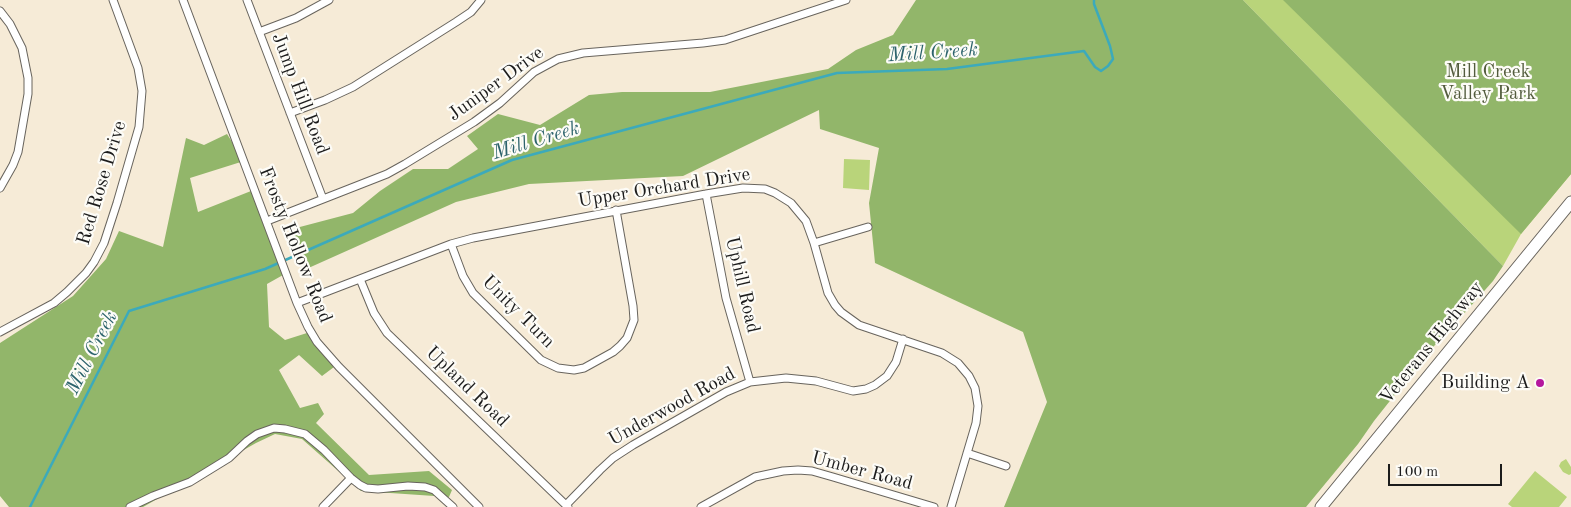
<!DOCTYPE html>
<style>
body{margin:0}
#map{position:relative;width:1571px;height:507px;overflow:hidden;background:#f6ebd7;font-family:"Old Standard TT",serif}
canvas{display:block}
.scale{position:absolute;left:1388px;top:464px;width:114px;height:22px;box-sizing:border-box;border:2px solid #1c1c1c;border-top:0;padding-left:6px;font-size:15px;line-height:18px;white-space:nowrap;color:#1c1c1c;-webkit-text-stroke:4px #fdfcf7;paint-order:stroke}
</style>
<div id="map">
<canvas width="1571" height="507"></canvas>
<div class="scale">100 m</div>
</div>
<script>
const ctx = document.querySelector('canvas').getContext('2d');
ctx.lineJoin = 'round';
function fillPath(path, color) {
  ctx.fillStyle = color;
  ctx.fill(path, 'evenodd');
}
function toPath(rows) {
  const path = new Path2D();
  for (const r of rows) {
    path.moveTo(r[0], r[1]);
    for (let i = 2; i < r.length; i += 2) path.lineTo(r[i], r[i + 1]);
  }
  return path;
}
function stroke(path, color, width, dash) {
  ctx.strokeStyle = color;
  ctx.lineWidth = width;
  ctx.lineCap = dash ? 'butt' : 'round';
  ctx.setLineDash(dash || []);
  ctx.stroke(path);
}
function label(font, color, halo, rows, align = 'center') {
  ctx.font = font + ' "Old Standard TT",serif';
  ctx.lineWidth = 4.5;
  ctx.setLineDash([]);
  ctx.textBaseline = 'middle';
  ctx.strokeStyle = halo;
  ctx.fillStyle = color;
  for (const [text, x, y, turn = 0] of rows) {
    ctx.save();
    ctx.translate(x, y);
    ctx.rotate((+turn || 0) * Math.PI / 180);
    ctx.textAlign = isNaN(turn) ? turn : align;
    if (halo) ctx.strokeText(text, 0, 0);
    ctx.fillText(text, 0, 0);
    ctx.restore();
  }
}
const green = toPath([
 [1243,0,1571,0,1571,174,1521,234,1503,266],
 [844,159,870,160,869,190,843,188],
 [1566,459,1571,467,1571,474,1569,475,1563,472,1559,466,1561,462],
 [1535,471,1567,497,1559,507,1512,507,1508,504]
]);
const forest = toPath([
 [916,0,1243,0,1503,266,1493,281,1446,334,1431,349,1374,421,1358,444,1306,507,1004,507,1047,402,1023,332,875,263,869,203,879,148,820,129,819,110,683,176,529,184,456,202,304,270,289,249,296,228,353,213,380,191,413,169,448,169,478,149,467,136,498,114,540,125,589,95,622,92,710,92,828,69,856,50,893,35],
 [1283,0,1571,0,1571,174,1521,234],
 [227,134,244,161,190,178,198,212,251,191,283,275,267,284,269,327,285,340,307,333,334,367,322,376,299,355,279,370,300,408,318,403,324,414,316,423,369,475,429,471,452,490,449,497,361,491,302,439,275,434,256,443,143,507,9,507,0,496,0,343,73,296,106,259,119,231,163,247,186,138,204,145]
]);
const stream = toPath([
 [30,507,129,311,265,269,512,160,837,73,947,69,1084,51,1095,67,1101,71,1108,66,1113,59,1110,46,1094,4,1094,0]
]);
const minor = toPath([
 [183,0,297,303,308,327,317,342,339,367,479,507],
 [247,0,323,199],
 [0,11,10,24,22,48,28,78,28,94,18,152,13,165,0,188],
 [259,32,296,18,329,0],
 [290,113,325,100,353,87,456,22,471,12,481,0],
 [706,194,726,298,750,382],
 [267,221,387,174,405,164,474,122,500,103,534,72,558,59,583,53,703,43,725,40,846,0],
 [814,243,868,227],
 [451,244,463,276,473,293,541,360,558,368,574,370,584,368,613,352,620,346,627,338,634,320,633,306,616,210],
 [360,279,374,313,387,333,568,507],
 [297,303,451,244,473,238,706,194,743,188,765,189,775,193,791,203,806,221,814,243,828,293,835,305,841,312,859,325,942,353,958,363,969,376,975,388,978,406,976,423,951,507],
 [0,332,54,303,67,292,86,273,94,262,104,243,117,203,139,127,142,91,138,68,113,0],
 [967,453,1006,466],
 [566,505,600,470,613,458,633,445,726,392,750,382,786,378,816,381,853,391,866,389,875,385,887,376,896,362,903,339],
 [130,507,153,496,190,482,229,458,247,441,257,434,274,428,285,429,305,434,324,450,351,478,360,485,366,488,378,489,408,486,425,487,434,490,453,507],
 [323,507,351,478],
 [701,507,755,477,783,471,798,470,812,471,833,477,934,507]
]);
const primary = toPath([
 [1321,507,1571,202]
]);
const markers = [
 [1540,383,5,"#b5179e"]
];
const parkNames = [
 ["Mill Creek",1488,72],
 ["Valley Park",1488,94]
];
const streetNames = [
 ["Juniper Drive",496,84,-36],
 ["Jump Hill Road",300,94,69],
 ["Red Rose Drive",102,183,-73],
 ["Upper Orchard Drive",664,188,-9],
 ["Frosty Hollow Road",295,245,68],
 ["Uphill Road",742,285,77],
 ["Unity Turn",518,312,45],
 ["Veterans Highway",1432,343,-51],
 ["Upland Road",467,387,44],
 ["Underwood Road",672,407,-29],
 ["Umber Road",862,471,15]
];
const poiNames = [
 ["Building A",1530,383]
];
const waterNames = [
 ["Mill Creek",933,53,-4],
 ["Mill Creek",536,141,-17],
 ["Mill Creek",92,353,-63]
];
fillPath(green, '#b9d47a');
fillPath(forest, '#92b66a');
stroke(stream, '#3caabb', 2.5);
stroke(minor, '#68645d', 9);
stroke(primary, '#68645d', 13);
stroke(minor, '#fff', 7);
stroke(primary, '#fff', 11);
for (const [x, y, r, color] of markers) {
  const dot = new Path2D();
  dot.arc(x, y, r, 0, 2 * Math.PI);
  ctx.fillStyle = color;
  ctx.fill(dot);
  stroke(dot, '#fdfcf7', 2);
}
label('19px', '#535c3d', '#fdfcf7', parkNames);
label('19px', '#1c1c1c', '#fdfcf7', streetNames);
label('19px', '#1c1c1c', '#fdfcf7', poiNames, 'right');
label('italic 20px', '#2c636c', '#fdfcf7', waterNames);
</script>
